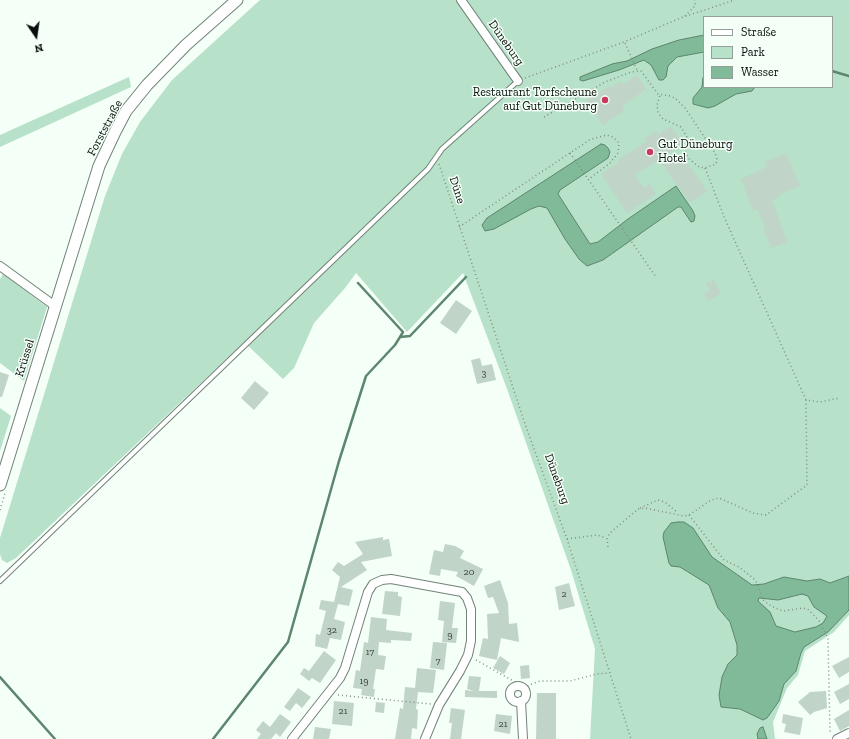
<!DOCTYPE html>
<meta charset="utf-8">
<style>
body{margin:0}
#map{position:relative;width:849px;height:739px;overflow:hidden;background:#f3fff7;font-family:"Zilla Slab",serif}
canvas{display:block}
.legend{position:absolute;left:703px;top:16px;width:130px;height:72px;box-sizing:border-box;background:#f3fff7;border:1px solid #959e98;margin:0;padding:5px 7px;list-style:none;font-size:12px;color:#070d0a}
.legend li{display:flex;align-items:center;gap:8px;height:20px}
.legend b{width:20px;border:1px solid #959e98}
.north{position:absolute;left:16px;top:16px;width:40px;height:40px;-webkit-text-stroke:3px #f3fff7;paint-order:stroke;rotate:167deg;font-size:11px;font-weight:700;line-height:16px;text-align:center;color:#070d0a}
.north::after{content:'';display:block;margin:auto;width:14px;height:18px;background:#070d0a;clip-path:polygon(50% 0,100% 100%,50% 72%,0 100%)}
</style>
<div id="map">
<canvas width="849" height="739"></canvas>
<ul class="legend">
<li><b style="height:5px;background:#fff"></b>Straße</li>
<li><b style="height:11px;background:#b7e1c8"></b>Park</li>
<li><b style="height:11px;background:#80ba99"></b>Wasser</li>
</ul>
<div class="north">N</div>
</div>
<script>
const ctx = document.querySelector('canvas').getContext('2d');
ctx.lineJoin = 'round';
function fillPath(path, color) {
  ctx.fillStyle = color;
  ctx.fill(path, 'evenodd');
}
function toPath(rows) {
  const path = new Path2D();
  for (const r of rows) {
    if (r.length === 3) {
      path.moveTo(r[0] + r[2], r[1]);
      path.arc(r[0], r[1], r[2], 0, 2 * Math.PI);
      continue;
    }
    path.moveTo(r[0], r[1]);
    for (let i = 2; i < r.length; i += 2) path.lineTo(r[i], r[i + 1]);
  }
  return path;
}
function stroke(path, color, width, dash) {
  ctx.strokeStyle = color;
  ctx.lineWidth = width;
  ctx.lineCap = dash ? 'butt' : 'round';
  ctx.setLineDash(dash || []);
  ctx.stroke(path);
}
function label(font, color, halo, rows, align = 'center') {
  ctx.font = font + ' "Zilla Slab",serif';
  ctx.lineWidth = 3;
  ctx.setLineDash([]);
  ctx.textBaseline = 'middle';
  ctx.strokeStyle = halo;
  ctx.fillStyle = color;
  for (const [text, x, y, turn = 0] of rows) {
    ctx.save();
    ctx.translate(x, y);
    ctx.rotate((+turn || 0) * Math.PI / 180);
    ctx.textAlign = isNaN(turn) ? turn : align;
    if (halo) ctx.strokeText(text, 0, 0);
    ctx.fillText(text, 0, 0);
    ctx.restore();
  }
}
const green = toPath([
 [260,0,849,0,849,615,834,632,805,651,798,675,787,688,773,722,775,739,590,739,595,649,571,570,506,386,463,273,407,332,356,273,345,288,314,323,294,368,283,379,244,342,16,558,7,563,2,560,0,554,0,538,105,196,122,154,140,122,172,80],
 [704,17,832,17,832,87,704,87],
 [129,77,131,87,0,147,0,135],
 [3,274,47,307,24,381,0,363,0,279],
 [0,408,11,416,0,451]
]);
const water = toPath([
 [704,35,704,52,677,57,668,66,666,77,663,80,659,80,651,65,644,60,619,70,583,81,580,80,580,77,612,64,627,61,652,49,679,40,704,35],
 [703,78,704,87,755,87,752,91,736,94,715,106,708,108,693,104,693,98,702,87,703,78],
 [601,144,605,145,608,148,610,152,608,158,560,190,558,194,590,244,598,242,628,219,676,186,693,211,695,216,694,221,691,222,681,207,678,207,603,260,587,266,579,259,565,239,547,208,539,206,531,209,494,229,485,231,482,225,487,218,601,144],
 [678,522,684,522,693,528,712,557,752,585,764,584,784,577,807,581,820,579,830,583,849,576,849,610,828,632,804,647,801,653,796,671,784,684,779,701,767,718,763,720,740,709,721,707,719,695,722,677,728,664,737,655,737,645,730,622,718,608,709,585,680,567,671,566,669,563,663,537,664,532,671,523,678,522],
 [802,594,808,596,814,607,827,616,823,623,816,627,799,631,795,632,776,626,770,612,758,601,759,598,778,600,802,594],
 [763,727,767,739,758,739,757,734,760,728,763,727]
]);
const stream = toPath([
 [832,71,849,76],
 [358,283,403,332,400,337],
 [0,677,55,739],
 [213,739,288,642,339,461,366,376,395,345,400,337,410,336,466,277]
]);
const building = toPath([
 [638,76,646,89,622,106,625,110,603,125,586,101,609,86,611,88,621,81,623,85,634,77],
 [671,126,683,144,635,175,644,188,650,184,656,194,627,213,601,174,619,162,618,160,647,141,645,138,656,131,658,135],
 [786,153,800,186,778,195,779,197,772,200,787,242,772,248,764,232,765,228,758,210,753,210,741,179,767,167,765,162],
 [685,160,707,191,690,203,662,164],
 [714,280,721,294,707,301,704,294,710,291,706,283],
 [456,300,472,311,456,334,440,323],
 [480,358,482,366,492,364,496,380,477,384,471,360],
 [0,372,9,375,2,397,0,397],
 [255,381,269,393,254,410,241,398],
 [383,537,383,540,389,539,392,556,361,562,367,570,341,587,353,590,349,606,338,604,334,619,345,622,341,640,330,638,327,649,315,646,316,634,320,635,326,611,319,609,321,600,334,602,340,577,332,570,338,562,344,566,363,554,355,542],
 [445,544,455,546,464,551,460,558,483,569,474,586,456,576,458,572,441,569,440,576,429,574,434,550,443,552],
 [500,580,508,603,509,624,517,623,519,642,501,638,497,660,479,656,483,638,488,639,487,614,499,613,493,597,488,598,484,586],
 [569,583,575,606,559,610,555,587],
 [385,591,398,592,398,596,402,597,400,616,382,614],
 [440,601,455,603,452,628,458,628,456,643,442,642,444,621,438,620],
 [371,617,387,619,386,630,412,633,411,641,391,640,391,643,379,642,378,655,386,656,384,670,376,669,373,689,375,689,374,697,361,695,362,689,353,688,356,670,360,671,364,642,368,643],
 [433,642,447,643,444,670,430,668],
 [324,651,336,660,320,683,312,678,309,681,300,674,304,668,309,671],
 [500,656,510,663,504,674,493,668],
 [849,657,849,672,839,678,832,666],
 [529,665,530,678,521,679,520,666],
 [417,668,436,670,433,693,418,692,416,709,418,710,417,729,412,728,411,739,395,739,400,708,403,709,405,687,415,688],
 [469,676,481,677,479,691,497,691,497,698,465,697,465,690,474,691,467,689],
 [849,684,849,699,840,704,834,692],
 [298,688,311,697,302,708,296,703,290,711,284,707],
 [826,691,827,708,814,712,810,715,798,702,810,692],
 [537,693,556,693,556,739,536,739],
 [334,701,354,703,352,726,332,724],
 [376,702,385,703,384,713,375,712],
 [451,708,465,710,461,739,450,739,452,723,449,723],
 [849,710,849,726,840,731,834,719],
 [280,714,291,722,280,737,276,733,271,739,257,739,261,734,256,730,263,721,270,727],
 [496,714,512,716,510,734,494,731],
 [783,714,803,718,800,735,784,732,786,724,782,723],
 [315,727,331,729,329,739,313,739]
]);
const path = toPath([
 [685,16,695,6,695,0],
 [625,43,637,70],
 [525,78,624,42,683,17,735,0],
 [544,117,605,82,631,72,641,71,658,94,670,96,675,98,685,108,715,153,717,159,716,164,705,168,699,167,688,158,685,151,688,139,681,127,663,119,658,113,657,105,660,95],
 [570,153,656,277],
 [439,164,526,427,567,539,631,739],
 [705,168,725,219,806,400,820,402,840,398],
 [459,227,591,139,607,135,613,137,619,143,618,153,610,163,589,179],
 [640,508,658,500,665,502,678,513],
 [0,510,5,493],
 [689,515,724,560,739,567,753,578,757,583,763,600,771,606,783,611,803,608,809,610,820,622,828,639,830,733],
 [567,539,597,535,606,538],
 [608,547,607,538,610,533,638,509,645,508,684,516,689,515,711,500,719,498,753,513,766,515,807,485,806,400],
 [476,660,515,682,517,687],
 [524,688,529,685,540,681,570,681,597,674,609,673],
 [338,695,431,704]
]);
const lane = toPath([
 [0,581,428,169,442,149,518,81]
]);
const street = toPath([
 [461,0,518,81],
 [0,266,55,306],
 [518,694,8],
 [521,701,523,739],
 [292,739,340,678,345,668,368,592,373,584,382,580,391,579,462,592,467,598,471,609,471,641,468,655,460,671,439,705,425,739],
 [837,739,849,733]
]);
const secondary = toPath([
 [0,485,99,166,115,132,126,111,147,85,186,45,237,0]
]);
const markers = [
 [605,100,4,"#c83960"],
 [650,152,4,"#c83960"]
];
const numberNames = [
 ["3",484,373],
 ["20",469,572],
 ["2",564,594],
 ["32",332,630],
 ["9",450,635],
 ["17",370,652],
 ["7",438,661],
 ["19",364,681],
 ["21",343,711],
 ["21",503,724]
];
const streetNames = [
 ["Düneburg",506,43,55],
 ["Forststraße",105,128,-62],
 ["Düne",457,190,72],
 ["Krüssel",25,358,-73],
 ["Düneburg",557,479,70]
];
const poiNames = [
 ["Restaurant Torfscheune",597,93],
 ["auf Gut Düneburg",597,107],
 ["Gut Düneburg",658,145,"left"],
 ["Hotel",658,159,"left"]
];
fillPath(green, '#b7e1c8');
fillPath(water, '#80ba99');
stroke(water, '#5c866e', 1);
stroke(stream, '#5c866e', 2.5);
fillPath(building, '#c1d4c8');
stroke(lane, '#728379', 6);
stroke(street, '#728379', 10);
stroke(secondary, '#728379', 13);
stroke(path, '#838c86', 1.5, [1, 3]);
stroke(lane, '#fff', 4);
stroke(street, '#fff', 8);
stroke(secondary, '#fff', 11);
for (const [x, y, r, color] of markers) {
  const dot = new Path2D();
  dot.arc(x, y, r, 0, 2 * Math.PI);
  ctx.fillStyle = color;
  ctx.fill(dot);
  stroke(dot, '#f3fff7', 1.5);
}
label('10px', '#363f3a', null, numberNames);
label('12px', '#070d0a', '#f3fff7', streetNames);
label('12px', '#070d0a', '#f3fff7', poiNames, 'right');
</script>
